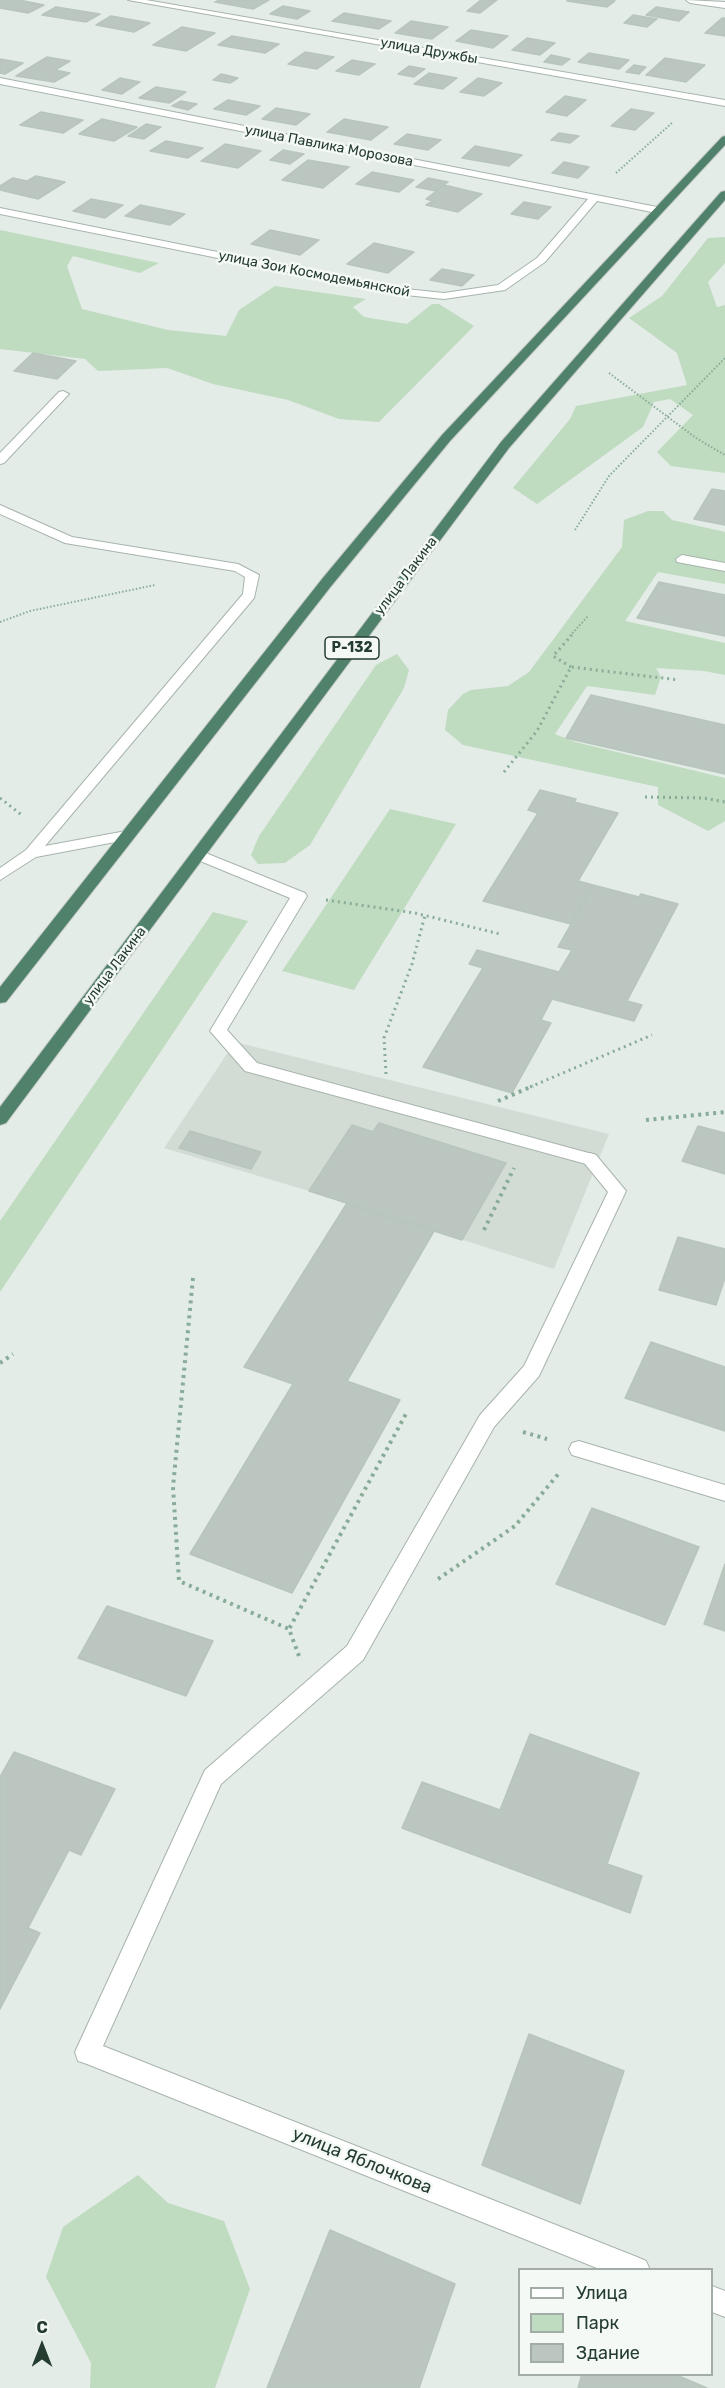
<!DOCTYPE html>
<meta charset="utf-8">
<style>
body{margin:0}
#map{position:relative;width:725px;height:2388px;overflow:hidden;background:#e4ece7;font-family:Rubik,sans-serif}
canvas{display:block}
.legend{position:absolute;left:518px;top:2268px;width:195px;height:108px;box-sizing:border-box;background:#f4f9f5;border:2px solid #a1ada6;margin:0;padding:8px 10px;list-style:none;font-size:18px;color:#253c30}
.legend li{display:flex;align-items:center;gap:12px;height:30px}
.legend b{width:30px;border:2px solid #a1ada6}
.north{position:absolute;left:12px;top:2316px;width:60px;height:60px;-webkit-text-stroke:4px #f4f9f5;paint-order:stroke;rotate:0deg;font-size:16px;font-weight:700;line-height:24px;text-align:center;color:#253c30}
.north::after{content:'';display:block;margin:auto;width:21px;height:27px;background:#253c30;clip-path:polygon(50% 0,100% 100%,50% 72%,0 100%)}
</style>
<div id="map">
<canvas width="725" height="2388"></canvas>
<ul class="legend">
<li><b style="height:8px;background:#fff"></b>Улица</li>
<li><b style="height:16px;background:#bfdbc0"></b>Парк</li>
<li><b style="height:16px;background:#bac6bf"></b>Здание</li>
</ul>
<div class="north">С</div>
</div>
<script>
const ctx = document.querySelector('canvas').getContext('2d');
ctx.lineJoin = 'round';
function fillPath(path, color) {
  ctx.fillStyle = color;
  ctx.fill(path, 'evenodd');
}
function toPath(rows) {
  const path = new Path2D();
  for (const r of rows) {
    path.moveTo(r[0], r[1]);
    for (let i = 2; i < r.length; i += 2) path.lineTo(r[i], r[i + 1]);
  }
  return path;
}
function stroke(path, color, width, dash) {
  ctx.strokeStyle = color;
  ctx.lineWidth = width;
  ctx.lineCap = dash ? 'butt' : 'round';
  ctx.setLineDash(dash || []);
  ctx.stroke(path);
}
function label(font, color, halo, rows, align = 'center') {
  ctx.font = font + ' Rubik,sans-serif';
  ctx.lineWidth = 5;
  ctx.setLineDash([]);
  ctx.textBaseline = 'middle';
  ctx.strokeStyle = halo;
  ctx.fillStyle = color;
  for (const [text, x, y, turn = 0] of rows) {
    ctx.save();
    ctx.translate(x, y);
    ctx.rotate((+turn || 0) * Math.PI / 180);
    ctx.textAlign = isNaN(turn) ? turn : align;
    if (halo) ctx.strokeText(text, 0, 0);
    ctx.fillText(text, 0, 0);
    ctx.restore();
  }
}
const built = toPath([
 [235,1042,609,1134,554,1269,309,1191,164,1148]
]);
const green = toPath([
 [0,230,159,263,140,273,73,256,67,266,82,309,168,330,226,336,239,310,275,286,366,299,353,307,364,317,407,324,432,304,439,304,474,326,379,422,339,419,288,400,213,384,167,368,98,371,85,359,0,349],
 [725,237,725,263,708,282,717,307,725,305,725,473,671,466,657,452,693,415,670,399,654,402,643,427,537,504,513,488,570,419,576,406,687,385,677,353,629,318,662,296,708,238],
 [648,511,663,511,672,520,725,532,725,584,658,572,625,621,725,643,725,675,704,671,656,668,661,677,655,695,587,686,555,734,575,742,725,778,725,821,708,831,658,805,658,787,463,745,445,730,448,710,463,694,471,690,508,686,529,672,622,547,624,520],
 [397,654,409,670,404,688,310,845,285,863,258,864,251,855,259,836,376,665],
 [390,809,456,824,354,990,282,971],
 [213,912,248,921,0,1292,0,1221],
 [138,2175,168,2203,224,2221,250,2289,215,2388,90,2388,91,2363,46,2277,63,2227]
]);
const building = toPath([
 [19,0,44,5,28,13,0,8,1,0,19,0],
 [219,0,269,0,253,9,215,2,219,0],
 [481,0,497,0,480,13,467,11,481,0],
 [568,0,609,0,615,1,607,7,567,1,568,0],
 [283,6,310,11,297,19,270,14,283,6],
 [56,7,100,14,86,22,42,15,56,7],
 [656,7,689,12,679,21,646,15,656,7],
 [344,13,391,21,379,29,332,21,344,13],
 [633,15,657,19,647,27,624,23,633,15],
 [111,16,150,23,134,32,96,25,111,16],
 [722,18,725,18,725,36,705,33,722,18],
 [411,21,448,27,432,39,395,33,411,21],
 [182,27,215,33,186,51,153,45,182,27],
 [471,30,508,36,493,48,456,41,471,30],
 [232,36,279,44,265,53,218,45,232,36],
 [527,38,555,43,540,55,512,50,527,38],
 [305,52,334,57,317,69,288,64,305,52],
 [589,53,629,60,619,69,578,62,589,53],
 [551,55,570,59,562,65,544,62,551,55],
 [47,57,70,61,55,70,70,73,54,82,16,76,47,57],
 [665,58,705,65,686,82,646,75,665,58],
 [0,59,23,63,5,74,0,73,0,59],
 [352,60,375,64,359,75,336,71,352,60],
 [634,65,646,67,639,74,626,72,634,65],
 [409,66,425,69,414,77,398,74,409,66],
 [429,73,457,78,443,89,414,84,429,73],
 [221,74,238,78,230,83,213,80,221,74],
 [120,78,140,82,122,94,102,90,120,78],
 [478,78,502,83,484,96,460,92,478,78],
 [156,87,186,92,169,103,139,98,156,87],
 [565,96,586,100,567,116,546,112,565,96],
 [228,100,260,106,246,115,214,109,228,100],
 [181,101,197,104,188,110,172,106,181,101],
 [276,108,310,114,296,125,262,119,276,108],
 [631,109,654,113,635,130,611,126,631,109],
 [41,112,83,120,63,133,20,125,41,112],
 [102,119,137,127,114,141,79,134,102,119],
 [344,119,388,127,371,140,327,132,344,119],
 [146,124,161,127,144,139,128,136,146,124],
 [559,133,579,136,570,143,551,140,559,133],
 [407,134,441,140,428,150,394,144,407,134],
 [166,141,203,148,188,158,150,151,166,141],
 [225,144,261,151,238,168,201,161,225,144],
 [475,146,522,155,509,166,462,158,475,146],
 [283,150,304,154,290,164,270,160,283,150],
 [308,160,349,167,323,188,282,180,308,160],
 [564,162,589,167,578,178,552,173,564,162],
 [372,172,414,180,399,192,356,184,372,172],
 [36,176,65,182,38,199,0,190,0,186,13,178,27,181,36,176],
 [428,178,448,182,436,191,416,187,428,178],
 [444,185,482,194,458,212,426,205,433,201,426,199,444,185],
 [91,199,123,205,105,218,73,211,91,199],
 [524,202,551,207,538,219,511,214,524,202],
 [140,205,185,214,170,225,125,216,140,205],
 [270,230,319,240,300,255,251,244,270,230],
 [374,243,414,252,388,273,347,264,374,243],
 [442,269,474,275,462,286,430,280,442,269],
 [33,353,76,361,57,379,14,371,33,353],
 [712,489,725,491,725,525,694,519,712,489],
 [659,582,725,595,725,636,637,618,659,582],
 [591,695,725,725,725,774,566,738,591,695],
 [540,790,576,799,574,802,618,813,578,881,593,885,571,924,483,901,538,813,528,810,540,790],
 [593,885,639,897,641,894,678,904,627,1001,642,1005,634,1021,552,999,541,1020,551,1023,512,1093,423,1067,483,968,469,964,477,950,559,972,572,950,558,947,593,885],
 [379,1123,506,1163,462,1240,309,1191,352,1125,373,1132,379,1123],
 [698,1126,725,1133,725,1174,682,1161,698,1126],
 [190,1131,261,1152,251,1169,179,1148,190,1131],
 [347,1203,434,1231,347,1381,400,1400,292,1593,190,1554,293,1384,244,1367,347,1203],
 [678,1237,725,1249,725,1278,716,1305,659,1290,678,1237],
 [651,1342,725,1367,725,1431,625,1398,651,1342],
 [592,1508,699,1547,665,1625,556,1584,592,1508],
 [725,1564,725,1631,704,1624,725,1564],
 [107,1606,213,1641,186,1696,78,1658,107,1606],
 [530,1734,639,1773,607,1864,642,1876,630,1913,402,1828,422,1782,500,1810,530,1734],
 [14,1752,115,1789,81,1855,69,1850,28,1928,40,1933,0,2009,0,1777,14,1752],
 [529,2034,624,2071,580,2204,482,2165,529,2034],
 [330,2230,455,2284,419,2388,267,2388,330,2230],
 [582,2374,674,2374,707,2388,578,2388,582,2374]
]);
const pathFar2 = toPath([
 [616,173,673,122],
 [609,373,696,438,725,455],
 [575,530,609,476,725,358],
 [0,622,30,611,155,585],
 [570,636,588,616]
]);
const pathFar1 = toPath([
 [571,667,553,656,572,635],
 [504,772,537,731,571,667,679,680],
 [645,797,704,798,725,802],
 [0,798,23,816],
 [326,900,415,913,500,934],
 [386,1074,384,1038,412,964,425,915],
 [530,1087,652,1035]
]);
const path = toPath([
 [498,1101,533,1086],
 [646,1120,725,1112],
 [484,1230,514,1168],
 [193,1278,173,1487,179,1581,289,1629],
 [0,1363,13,1354],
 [523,1432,547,1439],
 [438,1579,515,1526,560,1472],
 [299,1656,289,1629,407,1412]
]);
const service = toPath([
 [63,391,69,394,67,396,4,463,0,464,0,453,59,392,63,391],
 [682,555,725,563,725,571,677,562,676,559,682,555],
 [198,850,305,893,307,896,227,1030,257,1063,596,1155,599,1159,596,1163,590,1165,245,1071,210,1031,290,898,193,858,190,855,198,850]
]);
const minor = toPath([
 [128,0,146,0,725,100,725,106,128,0],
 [686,0,725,2,725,8,690,3,686,0],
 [0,78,657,207,662,210,657,213,597,201,545,262,505,290,444,299,396,294,0,214,0,208,396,288,444,293,498,285,537,258,588,199,0,84,0,78],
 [0,505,72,537,238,564,259,575,254,598,45,846,126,831,131,833,134,836,131,839,36,857,0,880,0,868,26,850,243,594,245,577,235,571,65,543,0,514,0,505],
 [590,1153,596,1155,626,1191,539,1376,494,1427,363,1660,221,1784,103,2046,637,2257,646,2261,650,2270,602,2270,87,2064,78,2061,75,2052,205,1770,347,1646,480,1415,524,1366,608,1192,581,1159,584,1155,590,1153],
 [579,1441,725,1485,725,1501,572,1455,569,1449,572,1443,579,1441],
 [712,2286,725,2291,725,2317,712,2312,712,2286]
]);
const trunk = toPath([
 [725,136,725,145,450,441,332,585,6,1002,0,1003,0,987,322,579,442,435,722,137,725,136],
 [725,191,725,200,509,448,6,1123,0,1125,0,1107,501,442,721,192,725,191]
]);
const farStreetnames = [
 ["улица Дружбы",429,51,10],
 ["улица Павлика Морозова",329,146,11],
 ["улица Зои Космодемьянской",314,274,11],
 ["улица Лакина",406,576,-53],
 ["улица Лакина",115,966,-53]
];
const shields = [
 [352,648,54]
];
const shieldNames = [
 ["Р-132",352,648]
];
const nearStreetnames = [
 ["улица Яблочкова",362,2161,22]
];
fillPath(built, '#d2dcd5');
fillPath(green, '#bfdbc0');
fillPath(building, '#bac6bf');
stroke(building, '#b7c5bc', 1.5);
stroke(service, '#a7b4ac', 2);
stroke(minor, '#a7b4ac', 2);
stroke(trunk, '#c2c8c5', 2);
stroke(pathFar2, '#88ac98', 2, [1.5, 2]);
stroke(pathFar1, '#88ac98', 3, [2, 4]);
stroke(path, '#88ac98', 4, [3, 4.5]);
fillPath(service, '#fff');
fillPath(minor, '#fff');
fillPath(trunk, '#50816a');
label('14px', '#253c30', '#f4f9f5', farStreetnames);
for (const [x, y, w] of shields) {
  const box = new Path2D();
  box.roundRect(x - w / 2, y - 11, w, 22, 4.5);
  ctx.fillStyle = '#f4f9f5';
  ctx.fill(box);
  stroke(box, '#253c30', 1.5);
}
label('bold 14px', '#253c30', null, shieldNames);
label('18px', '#253c30', '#f4f9f5', nearStreetnames);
</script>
